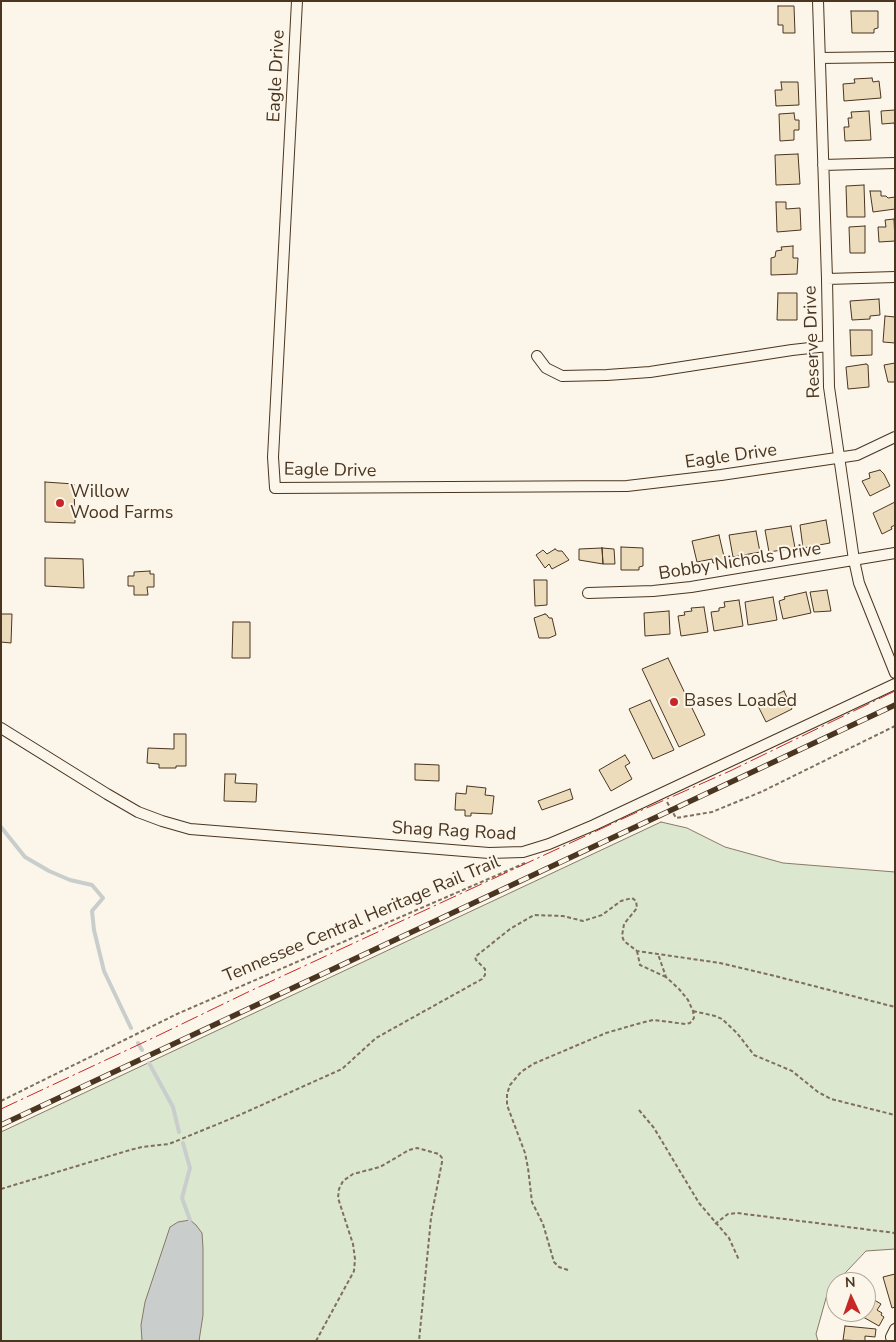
<!DOCTYPE html>
<style>
body{margin:0}
#map{position:relative;width:896px;height:1342px;overflow:hidden;background:#fbf6e9;font-family:"Nunito Sans",sans-serif}
canvas{display:block}
.frame{position:absolute;inset:0;border:2px solid #4a3520;pointer-events:none}
.north{position:absolute;left:826px;top:1272px;width:50px;height:50px;box-sizing:border-box;background:#fbf6e9;border:1px solid #b4a999;border-radius:50%;rotate:357deg;font-size:14px;font-weight:700;line-height:20px;text-align:center;color:#4a3520}
.north::after{content:'';display:block;margin:auto;width:18px;height:22px;background:#c62828;clip-path:polygon(50% 0,100% 100%,50% 72%,0 100%)}
</style>
<div id="map">
<canvas width="896" height="1342"></canvas>
<div class="frame"></div>
<div class="north">N</div>
</div>
<script>
const ctx = document.querySelector('canvas').getContext('2d');
ctx.lineJoin = 'round';
function fillPath(path, color) {
  ctx.fillStyle = color;
  ctx.fill(path, 'evenodd');
}
function toPath(rows) {
  const path = new Path2D();
  for (const r of rows) {
    path.moveTo(r[0], r[1]);
    for (let i = 2; i < r.length; i += 2) path.lineTo(r[i], r[i + 1]);
  }
  return path;
}
function stroke(path, color, width, dash) {
  ctx.strokeStyle = color;
  ctx.lineWidth = width;
  ctx.lineCap = dash ? 'butt' : 'round';
  ctx.setLineDash(dash || []);
  ctx.stroke(path);
}
function label(font, color, halo, rows, align = 'center') {
  ctx.font = font + ' "Nunito Sans",sans-serif';
  ctx.lineWidth = 4;
  ctx.setLineDash([]);
  ctx.textBaseline = 'middle';
  ctx.strokeStyle = halo;
  ctx.fillStyle = color;
  for (const [text, x, y, turn = 0] of rows) {
    ctx.save();
    ctx.translate(x, y);
    ctx.rotate((+turn || 0) * Math.PI / 180);
    ctx.textAlign = isNaN(turn) ? turn : align;
    if (halo) ctx.strokeText(text, 0, 0);
    ctx.fillText(text, 0, 0);
    ctx.restore();
  }
}
const green = toPath([
 [661,822,687,828,725,847,783,863,895,872,895,1249,866,1251,828,1291,816,1334,818,1341,1,1341,1,1132,661,822]
]);
const water = toPath([
 [190,1220,196,1225,202,1233,203,1248,203,1315,199,1341,142,1341,141,1325,145,1302,170,1227,178,1222,190,1220]
]);
const stream = toPath([
 [1,827,25,857,49,871,70,880,92,885,103,898,92,911,94,930,104,971,131,1028],
 [138,1043,142,1050],
 [149,1063,173,1107,179,1132],
 [183,1143,190,1168,182,1198,190,1220]
]);
const building = toPath([
 [778,6,794,6,795,33,783,33,783,25,778,25,778,6],
 [851,11,878,11,878,28,874,29,874,33,852,33,851,11],
 [872,78,873,82,879,81,881,98,844,101,843,84,855,83,854,79,872,78],
 [781,82,798,82,799,105,776,106,775,90,782,90,781,82],
 [895,110,895,127,894,123,882,124,881,111,895,110],
 [869,111,871,140,845,141,844,127,849,127,848,118,852,118,851,112,869,111],
 [794,113,795,120,799,120,799,130,794,130,794,140,780,141,779,114,794,113],
 [798,154,800,184,776,185,775,155,798,154],
 [864,185,865,217,847,217,846,186,864,185],
 [870,191,881,191,881,196,886,196,888,198,895,197,895,209,873,212,870,191],
 [776,202,786,202,786,209,800,208,801,230,777,232,776,202],
 [894,219,895,241,879,242,878,227,886,227,885,220,894,219],
 [865,226,865,253,850,253,849,227,865,226],
 [793,246,793,258,798,258,797,274,771,275,771,258,775,257,776,251,782,250,781,247,793,246],
 [778,293,797,293,797,320,777,320,778,293],
 [879,299,880,315,870,316,870,319,852,320,850,301,879,299],
 [885,316,895,317,895,343,883,342,885,316],
 [850,330,872,330,872,355,851,356,850,330],
 [895,363,895,382,888,382,884,365,895,363],
 [866,364,868,365,869,387,848,389,846,367,866,364],
 [880,470,884,474,890,486,870,496,862,481,870,478,869,473,880,470],
 [45,482,74,484,75,523,45,522,45,482],
 [895,502,895,525,891,527,892,529,882,534,873,513,895,502],
 [826,520,830,543,803,548,800,525,826,520],
 [791,526,795,548,769,552,765,530,791,526],
 [756,531,760,552,733,557,729,535,756,531],
 [719,535,725,561,713,563,712,559,697,562,692,541,719,535],
 [621,547,643,548,643,566,639,567,639,570,621,570,621,547],
 [602,548,603,564,579,560,579,549,602,548],
 [602,548,614,549,615,564,603,564,602,548],
 [555,549,558,551,562,551,569,560,552,569,549,564,545,568,536,555,543,550,547,554,555,549],
 [45,558,83,559,84,588,45,586,45,558],
 [150,571,150,574,154,574,154,587,147,587,148,595,134,595,134,586,128,586,128,576,134,576,134,572,150,571],
 [534,580,547,580,547,605,535,606,534,580],
 [827,590,831,611,814,612,810,592,827,590],
 [806,592,811,613,783,619,779,601,785,599,784,597,806,592],
 [773,597,777,620,748,625,745,602,773,597],
 [739,600,743,626,714,631,711,612,719,611,719,608,725,607,724,602,739,600],
 [704,607,708,632,681,636,678,616,685,615,684,612,692,611,691,608,704,607],
 [669,611,670,634,645,636,644,613,669,611],
 [1,614,12,614,11,643,1,642,1,614],
 [545,614,547,615,549,618,552,618,556,635,549,638,539,638,534,618,545,614],
 [233,622,250,622,250,658,232,658,233,622],
 [668,658,705,735,679,747,642,669,668,658],
 [784,691,792,709,766,722,757,704,784,691],
 [650,700,674,750,653,759,629,709,650,700],
 [174,734,186,734,186,766,176,766,176,768,159,768,159,764,147,763,148,748,174,749,174,734],
 [625,755,630,763,625,766,632,779,611,791,599,770,625,755],
 [415,764,439,765,439,781,415,780,415,764],
 [225,774,236,774,235,783,257,784,256,802,224,801,225,774],
 [467,786,486,788,485,795,494,796,492,814,471,813,471,816,465,816,465,810,455,810,456,793,466,794,467,786],
 [570,789,573,799,542,810,538,801,570,789],
 [895,1274,895,1307,892,1308,883,1277,895,1274],
 [866,1295,881,1304,877,1310,882,1313,881,1315,884,1317,879,1326,856,1313,866,1312,866,1295],
 [845,1326,876,1329,875,1337,865,1336,865,1341,843,1340,845,1326]
]);
const path = toPath([
 [667,802,676,818,712,812,761,792,895,726],
 [637,951,640,965,666,977],
 [693,1011,715,1016,722,1019,737,1033,754,1055,792,1071,818,1092,831,1099,895,1115],
 [1,1101,177,1014,525,863],
 [639,1110,654,1128,699,1203,729,1238,739,1260],
 [1,1189,130,1150,142,1147,169,1144,235,1117,342,1069,376,1038,482,979,485,975,485,969,476,960,475,957,510,929,534,915,563,916,583,921,602,915,621,901,632,898,636,901,637,908,624,924,622,936,624,941,637,951,720,963,771,975,895,1007],
 [715,1224,728,1214,737,1213,895,1233],
 [568,1270,559,1267,554,1262,543,1224,532,1202,528,1168,525,1153,507,1105,507,1094,510,1085,521,1072,533,1064,606,1033,637,1024,653,1020,686,1024,690,1023,694,1018,693,1011,688,1000,679,989,666,977,658,954],
 [316,1341,354,1271,355,1259,353,1244,338,1198,339,1189,343,1181,353,1174,380,1167,409,1150,417,1148,439,1154,442,1158,442,1162,431,1218,419,1341]
]);
const street = toPath([
 [297,1,273,457,275,488,627,486,721,475,857,455,895,437],
 [818,1,827,279,829,387,854,560,859,583,895,673],
 [820,58,895,57],
 [823,165,895,163],
 [827,279,895,277],
 [537,356,546,368,562,376,607,375,650,372,792,350,828,346],
 [588,593,653,591,691,587,895,553],
 [1,728,107,794,138,812,162,821,190,829,489,853,523,852,549,844,594,825,895,684],
 [892,1341,891,1337,895,1329]
]);
const rail = toPath([
 [1,1125,895,705]
]);
const power = toPath([
 [1,1109,155,1037,248,992,633,814,730,771,895,691]
]);
const markers = [
 [60,503,5,"#c62828"],
 [674,702,5,"#c62828"]
];
const streetNames = [
 ["Eagle Drive",277,76,-87],
 ["Reserve Drive",813,342,-92],
 ["Eagle Drive",731,457,-8],
 ["Eagle Drive",330,471,1],
 ["Bobby Nichols Drive",740,562,-9],
 ["Shag Rag Road",454,832,3],
 ["Tennessee Central Heritage Rail Trail",362,920,-23]
];
const poiNames = [
 ["Willow",70,493],
 ["Wood Farms",70,514],
 ["Bases Loaded",684,702]
];
fillPath(green, '#dce7d0');
stroke(green, '#887966', 1);
fillPath(water, '#c9cecd');
stroke(water, '#887966', 1);
stroke(stream, '#c9cecd', 4);
fillPath(building, '#ecdcbc');
stroke(building, '#4a3520', 1);
stroke(street, '#4a3520', 12);
stroke(path, '#7f6f5c', 2, [4, 2.5]);
stroke(street, '#fbf6e9', 10);
stroke(rail, '#4a3520', 5.5);
stroke(rail, '#fbf6e9', 4, [11]);
stroke(power, '#c62828', 1, [18, 4, 2.5, 4]);
for (const [x, y, r, color] of markers) {
  const dot = new Path2D();
  dot.arc(x, y, r, 0, 2 * Math.PI);
  ctx.fillStyle = color;
  ctx.fill(dot);
  stroke(dot, '#fbf6e9', 2);
}
label('18px', '#4a3520', '#fbf6e9', streetNames);
label('18px', '#4a3520', '#fbf6e9', poiNames, 'left');
</script>
